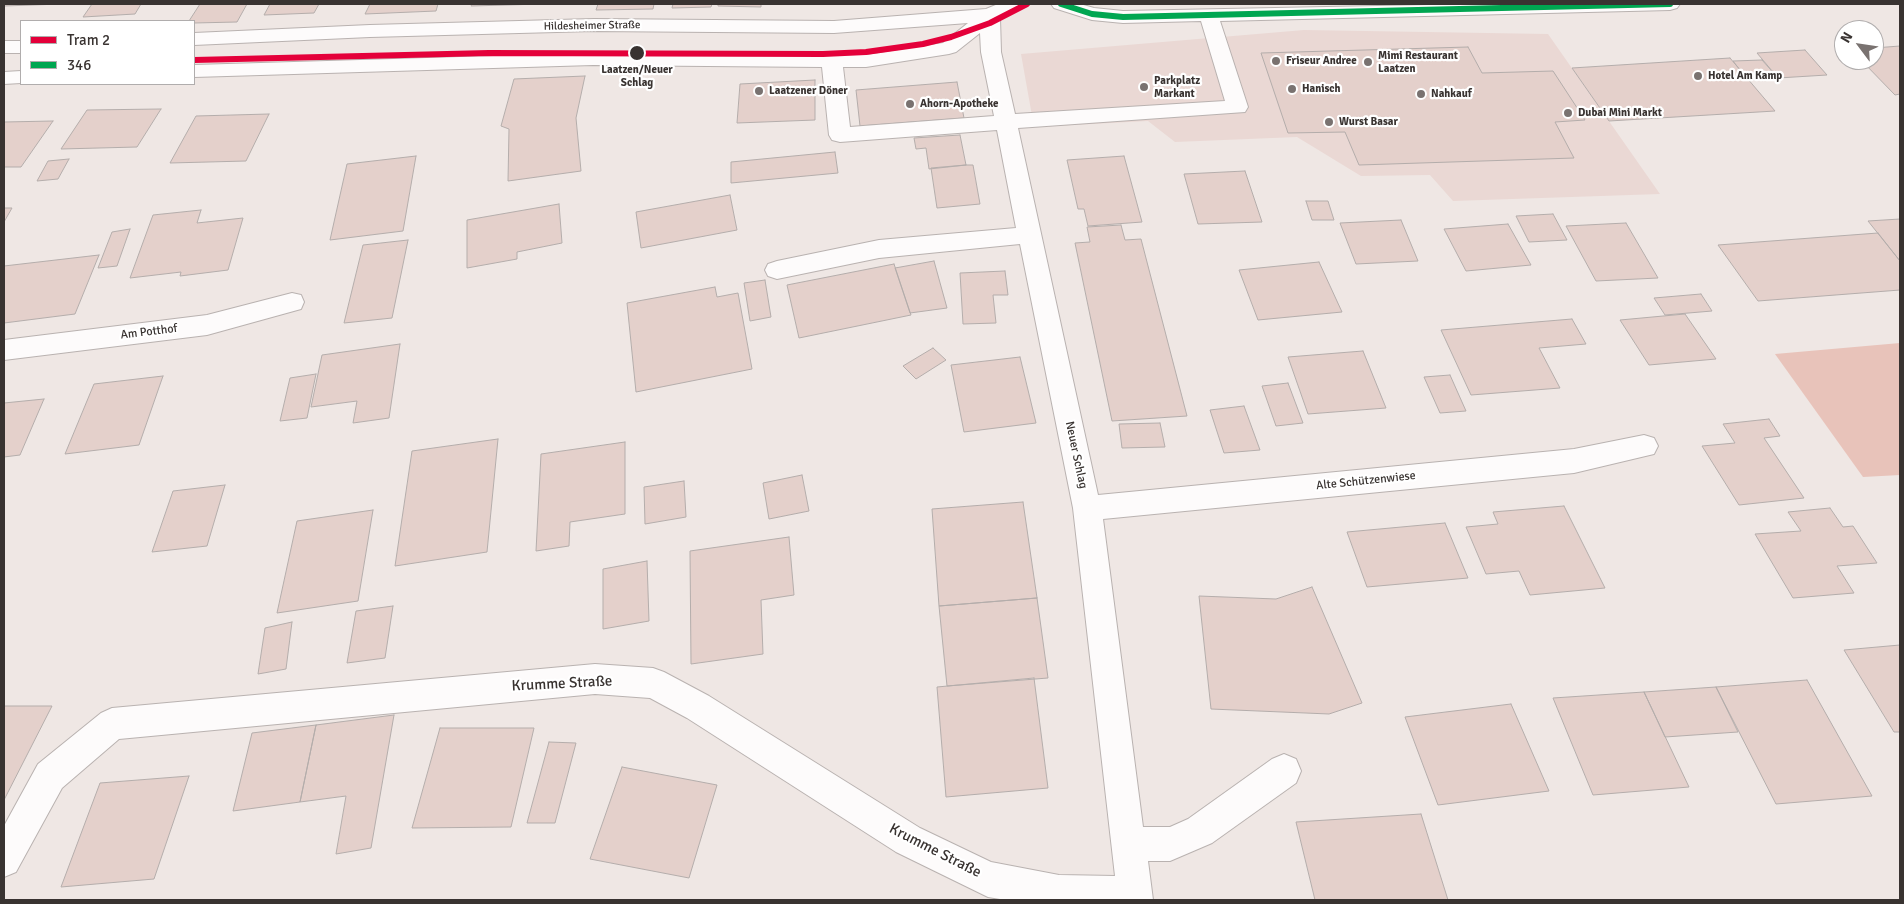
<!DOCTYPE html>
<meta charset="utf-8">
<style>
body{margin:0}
#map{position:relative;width:1904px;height:904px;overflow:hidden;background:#efe7e4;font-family:Signika,sans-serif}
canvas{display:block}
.frame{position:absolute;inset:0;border:5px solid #393331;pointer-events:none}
.legend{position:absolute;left:20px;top:20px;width:175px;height:65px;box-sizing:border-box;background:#fff;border:1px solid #b0adad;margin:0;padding:6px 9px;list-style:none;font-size:15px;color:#393331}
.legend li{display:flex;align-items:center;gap:10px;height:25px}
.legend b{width:25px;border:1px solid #b0adad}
.north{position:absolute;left:1834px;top:20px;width:50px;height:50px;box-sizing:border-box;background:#fff;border:1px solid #b0adad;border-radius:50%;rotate:301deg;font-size:14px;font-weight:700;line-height:20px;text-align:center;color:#393331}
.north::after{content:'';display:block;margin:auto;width:18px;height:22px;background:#797270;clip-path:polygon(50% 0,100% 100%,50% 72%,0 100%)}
</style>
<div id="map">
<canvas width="1904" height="904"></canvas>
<div class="frame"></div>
<ul class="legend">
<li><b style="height:6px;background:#e4003a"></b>Tram 2</li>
<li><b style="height:6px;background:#00a651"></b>346</li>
</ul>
<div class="north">N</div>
</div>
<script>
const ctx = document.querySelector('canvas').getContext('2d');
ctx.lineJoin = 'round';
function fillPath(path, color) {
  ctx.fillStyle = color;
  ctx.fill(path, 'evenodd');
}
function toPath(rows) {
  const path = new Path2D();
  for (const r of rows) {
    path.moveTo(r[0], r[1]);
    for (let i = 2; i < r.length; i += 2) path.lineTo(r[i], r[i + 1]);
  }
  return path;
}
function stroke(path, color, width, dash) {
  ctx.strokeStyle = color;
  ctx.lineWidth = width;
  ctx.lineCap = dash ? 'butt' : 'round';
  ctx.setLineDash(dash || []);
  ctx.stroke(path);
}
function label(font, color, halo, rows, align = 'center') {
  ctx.font = font + ' Signika,sans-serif';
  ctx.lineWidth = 4.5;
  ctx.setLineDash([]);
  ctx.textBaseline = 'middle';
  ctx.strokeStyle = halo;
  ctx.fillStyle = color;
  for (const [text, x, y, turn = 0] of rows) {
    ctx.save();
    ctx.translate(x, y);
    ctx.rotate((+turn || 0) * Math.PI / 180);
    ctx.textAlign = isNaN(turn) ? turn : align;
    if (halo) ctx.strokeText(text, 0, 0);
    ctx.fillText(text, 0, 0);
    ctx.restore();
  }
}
const built = toPath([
 [1304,30,1548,34,1660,194,1453,201,1430,175,1361,176,1297,137,1175,142,1148,121,1034,127,1021,54]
]);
const green = toPath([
 [1900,343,1900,475,1863,477,1775,354]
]);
const building = toPath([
 [4,4,61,4,4,6,4,4],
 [92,4,141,4,135,14,83,17,92,4],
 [200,4,247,4,237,22,194,23,194,21,189,21,200,4],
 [270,4,319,4,314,13,264,15,270,4],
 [370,4,438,4,436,11,365,14,370,4],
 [472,4,542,4,471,6,472,4],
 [598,4,654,4,653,9,596,10,598,4],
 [673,4,712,4,711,7,672,8,673,4],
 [718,4,761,4,761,7,718,6,718,4],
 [1900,46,1900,94,1895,95,1861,60,1874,60,1874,48,1900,46],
 [1468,47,1482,73,1553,71,1585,120,1555,122,1574,158,1359,165,1345,132,1288,133,1261,53,1468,47],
 [1805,50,1827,75,1778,78,1757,53,1805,50],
 [1730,58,1775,111,1609,121,1572,68,1730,58],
 [1762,60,1778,78,1748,80,1733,61,1762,60],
 [585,76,576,118,581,171,508,181,509,129,501,126,514,79,585,76],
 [815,80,815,120,737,123,740,84,815,80],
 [957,82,964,118,860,126,856,90,957,82],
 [161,109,137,147,61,149,87,110,161,109],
 [269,114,246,161,170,163,196,116,269,114],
 [53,121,21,167,4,167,4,122,53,121],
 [960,135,966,165,929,169,926,148,916,149,914,138,960,135],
 [835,152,838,173,731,183,731,162,835,152],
 [416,156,403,231,330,240,347,164,416,156],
 [1124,156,1142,222,1088,226,1084,209,1078,209,1067,160,1124,156],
 [69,159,58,179,37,181,48,161,69,159],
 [966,165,973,165,980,204,937,208,931,168,966,165],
 [1245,171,1262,222,1198,224,1184,174,1245,171],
 [730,195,737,230,641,248,636,212,730,195],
 [1306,201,1328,201,1334,220,1312,220,1306,201],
 [559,204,562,243,517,252,517,259,467,268,467,220,559,204],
 [4,208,12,208,4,222,4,208],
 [201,210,197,223,243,218,228,270,180,276,181,272,130,278,153,215,201,210],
 [1553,214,1567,240,1529,242,1516,216,1553,214],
 [1900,219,1900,261,1868,221,1900,219],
 [1401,220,1418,261,1356,264,1340,223,1401,220],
 [1626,223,1658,278,1596,281,1566,226,1626,223],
 [1508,224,1531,265,1466,271,1444,229,1508,224],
 [1121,225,1125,240,1141,239,1187,416,1112,421,1075,243,1090,242,1087,227,1121,225],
 [130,229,117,266,98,268,112,232,130,229],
 [1878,233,1900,261,1900,290,1758,301,1718,245,1878,233],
 [408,240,392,318,344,323,363,245,408,240],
 [99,255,75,314,4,323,4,266,99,255],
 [934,261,947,308,910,313,895,268,934,261],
 [1319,262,1342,312,1258,320,1239,270,1319,262],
 [894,264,911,315,799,338,787,285,894,264],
 [1005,271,1008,295,993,295,996,323,963,324,960,273,1005,271],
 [765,280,771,317,750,321,744,283,765,280],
 [715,287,717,297,738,293,752,369,636,392,627,303,715,287],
 [1701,294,1712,311,1665,315,1654,298,1701,294],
 [1685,314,1716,359,1649,365,1620,320,1685,314],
 [1572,319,1586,344,1539,348,1560,388,1471,395,1441,330,1572,319],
 [400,344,389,418,353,423,357,401,311,407,322,355,400,344],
 [933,348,946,360,916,379,903,366,933,348],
 [1363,351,1386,408,1308,414,1288,357,1363,351],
 [1020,357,1036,423,964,432,951,365,1020,357],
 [316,374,307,418,280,421,290,378,316,374],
 [1450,375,1466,411,1440,413,1424,377,1450,375],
 [163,376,139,445,65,454,94,384,163,376],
 [1288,383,1303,423,1276,426,1262,386,1288,383],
 [44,399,20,455,4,457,4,403,44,399],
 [1244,406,1260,450,1224,453,1210,410,1244,406],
 [1769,419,1780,436,1764,438,1804,498,1739,505,1702,446,1735,443,1723,424,1769,419],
 [1160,423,1165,447,1122,448,1119,424,1160,423],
 [498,439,487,552,395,566,412,451,498,439],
 [625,442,625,514,570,522,569,546,536,551,541,454,625,442],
 [802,475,809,511,769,519,763,483,802,475],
 [684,481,686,517,645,524,644,487,684,481],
 [225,485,207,546,152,552,173,491,225,485],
 [1023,502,1037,598,939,606,932,509,1023,502],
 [1564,506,1605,588,1530,595,1519,571,1486,574,1466,527,1498,524,1493,512,1564,506],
 [1830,508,1843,527,1853,526,1877,563,1837,566,1854,593,1793,598,1755,534,1801,531,1788,512,1830,508],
 [373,510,358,601,277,613,297,521,373,510],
 [1445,523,1468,578,1367,587,1347,532,1445,523],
 [789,537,794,595,761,600,763,654,691,664,690,551,789,537],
 [647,561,649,621,603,629,603,569,647,561],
 [1312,587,1362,703,1329,714,1211,709,1199,596,1276,599,1312,587],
 [1037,598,1048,678,947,686,939,606,1037,598],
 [393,606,385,658,347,663,356,611,393,606],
 [292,622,286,669,258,674,265,628,292,622],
 [1900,645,1900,732,1894,732,1844,650,1900,645],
 [1034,678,1048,788,946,797,937,687,1034,678],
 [1807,680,1872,796,1776,804,1716,687,1807,680],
 [1716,687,1738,732,1665,737,1644,692,1716,687],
 [1644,692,1689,787,1593,795,1553,698,1644,692],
 [1511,704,1549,791,1438,805,1405,717,1511,704],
 [4,706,52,706,4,800,4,706],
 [394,715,371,848,336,854,346,796,300,802,316,725,394,715],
 [316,725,300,802,233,811,252,733,316,725],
 [440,728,534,728,511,827,412,828,440,728],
 [549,742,576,743,555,823,527,823,549,742],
 [622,767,717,785,689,878,590,859,622,767],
 [189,776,154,879,61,887,100,783,189,776],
 [1421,814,1448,900,1315,900,1296,822,1421,814]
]);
const minor = toPath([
 [998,4,1023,4,1020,8,1000,18,1001,52,1015,114,1225,101,1201,21,1123,23,1092,20,1054,8,1051,4,1080,4,1094,8,1123,11,1479,4,1680,4,1677,8,1670,10,1220,21,1248,107,1245,112,1018,128,1098,495,1574,449,1644,435,1654,438,1658,446,1654,454,1574,473,1103,519,1143,827,1170,827,1188,819,1272,759,1284,754,1296,759,1301,771,1296,783,1212,843,1170,861,1148,861,1153,900,1006,900,988,897,896,852,687,718,650,698,595,694,119,739,62,788,16,872,4,877,4,826,38,764,101,713,112,708,595,664,653,668,664,672,709,696,920,828,991,862,1059,875,1115,876,1073,508,1020,244,879,258,777,279,768,276,765,270,768,264,777,261,879,240,1016,228,997,130,840,142,832,140,829,135,822,67,593,65,194,77,194,65,593,53,866,55,943,43,968,23,834,33,594,31,370,37,194,45,194,33,370,25,594,19,834,21,986,9,998,4],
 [980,33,981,52,994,116,850,127,843,67,866,67,949,54,956,52,980,33],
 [4,41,21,41,21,53,4,53,4,41],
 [21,71,21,83,4,84,4,72,21,71],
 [292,293,301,295,304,302,301,309,207,335,4,360,4,340,207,315,292,293]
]);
const bus1 = toPath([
 [1061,4,1092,14,1123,17,1670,4]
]);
const tram1 = toPath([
 [194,60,489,53,823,54,866,52,923,44,951,37,990,23,1027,4]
]);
const markers = [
 [637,53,8,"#393331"],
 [1276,61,5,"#797270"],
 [1368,62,5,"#797270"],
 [1698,76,5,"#797270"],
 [1144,87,5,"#797270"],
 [1292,89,5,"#797270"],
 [759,91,5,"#797270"],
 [1421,94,5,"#797270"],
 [910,104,5,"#797270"],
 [1568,113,5,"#797270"],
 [1329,122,5,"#797270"]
];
const farStreetnames = [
 ["Hildesheimer Straße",592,26,-1]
];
const farPoinames = [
 ["Mimi Restaurant",1378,56],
 ["Laatzen",1378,69],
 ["Friseur Andree",1286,61],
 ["Hotel Am Kamp",1708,76],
 ["Parkplatz",1154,81],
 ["Markant",1154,94],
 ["Hanisch",1302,89],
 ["Laatzener Döner",769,91],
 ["Nahkauf",1431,94],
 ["Ahorn-Apotheke",920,104],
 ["Dubai Mini Markt",1578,113],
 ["Wurst Basar",1339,122]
];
const farStopnames = [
 ["Laatzen/Neuer",637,70],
 ["Schlag",637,83]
];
const streetNames = [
 ["Am Potthof",149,332,-7],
 ["Neuer Schlag",1076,455,78],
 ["Alte Schützenwiese",1366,481,-6]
];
const nearStreetnames = [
 ["Krumme Straße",562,684,-3],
 ["Krumme Straße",935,851,27]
];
fillPath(built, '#ead8d4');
fillPath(green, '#e8c3ba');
fillPath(building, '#e4d0cb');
stroke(building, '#b4adab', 1);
stroke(minor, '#b9b2b0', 2);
fillPath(minor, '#fdfbfb');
stroke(bus1, '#00a651', 6);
stroke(tram1, '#e4003a', 6);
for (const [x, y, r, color] of markers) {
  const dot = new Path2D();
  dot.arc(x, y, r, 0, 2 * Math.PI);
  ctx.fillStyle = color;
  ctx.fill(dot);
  stroke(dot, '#fff', 2);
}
label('11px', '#393331', '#fff', farStreetnames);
label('bold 11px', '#393331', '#fff', farPoinames, 'left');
label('bold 11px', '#393331', '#fff', farStopnames);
label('12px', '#393331', '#fff', streetNames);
label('15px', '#393331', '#fff', nearStreetnames);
</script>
